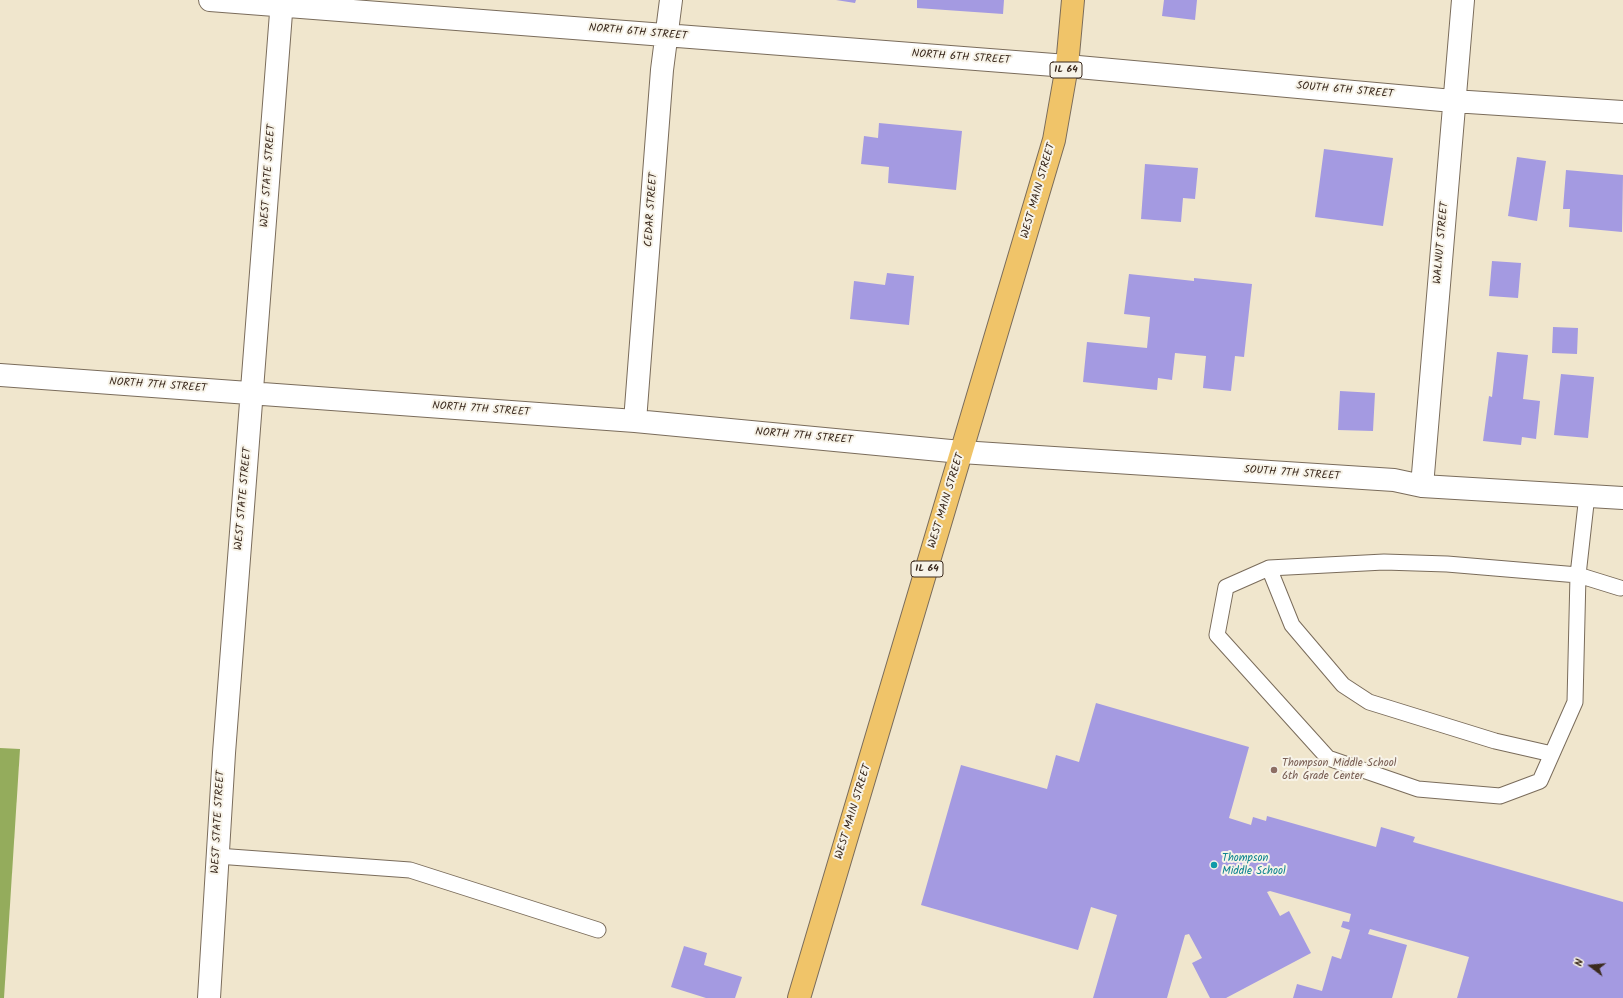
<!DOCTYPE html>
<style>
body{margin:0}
#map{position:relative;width:1623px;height:998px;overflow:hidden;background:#f0e6cd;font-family:Kalam,sans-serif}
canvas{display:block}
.north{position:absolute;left:1571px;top:946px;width:40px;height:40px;-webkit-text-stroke:3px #f7f3e8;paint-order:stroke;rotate:286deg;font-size:11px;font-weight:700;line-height:16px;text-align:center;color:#3b2a1e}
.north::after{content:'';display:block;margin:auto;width:14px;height:18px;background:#3b2a1e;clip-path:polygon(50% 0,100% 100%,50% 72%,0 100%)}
</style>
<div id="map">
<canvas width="1623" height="998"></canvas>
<div class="north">N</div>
</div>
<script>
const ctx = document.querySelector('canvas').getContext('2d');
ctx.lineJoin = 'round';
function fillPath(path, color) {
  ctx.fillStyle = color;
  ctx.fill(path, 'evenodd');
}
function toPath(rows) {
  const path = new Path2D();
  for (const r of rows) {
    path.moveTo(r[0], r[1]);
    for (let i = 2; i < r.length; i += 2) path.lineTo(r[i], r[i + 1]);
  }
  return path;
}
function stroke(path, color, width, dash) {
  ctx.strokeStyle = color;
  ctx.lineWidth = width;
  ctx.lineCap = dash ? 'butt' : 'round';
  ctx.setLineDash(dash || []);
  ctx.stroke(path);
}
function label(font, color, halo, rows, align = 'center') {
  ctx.font = font + ' Kalam,sans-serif';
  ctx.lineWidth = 4;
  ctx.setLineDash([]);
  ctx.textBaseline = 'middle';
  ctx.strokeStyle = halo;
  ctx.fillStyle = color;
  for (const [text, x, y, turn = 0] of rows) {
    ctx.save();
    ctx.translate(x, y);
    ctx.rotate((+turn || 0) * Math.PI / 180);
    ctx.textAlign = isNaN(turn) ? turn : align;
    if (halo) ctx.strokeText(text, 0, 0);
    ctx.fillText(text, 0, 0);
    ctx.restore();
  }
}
const forest = toPath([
 [0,748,20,749,4,998,0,998]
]);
const building = toPath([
 [836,0,856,0,855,3],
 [917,0,1004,0,1003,14,917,8],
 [1164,0,1197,0,1195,20,1162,16],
 [879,123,962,131,956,190,888,183,889,167,861,164,864,136,878,138],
 [1324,149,1393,158,1383,226,1315,217],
 [1517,157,1546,161,1537,221,1508,216],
 [1145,164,1198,168,1195,199,1183,198,1181,222,1141,219],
 [1566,170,1623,175,1622,232,1569,227,1570,209,1563,209],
 [1492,261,1521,263,1518,298,1489,296],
 [887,273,914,276,909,325,850,319,854,281,885,285],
 [1129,274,1194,281,1194,278,1252,284,1244,357,1235,356,1231,391,1203,388,1206,356,1175,353,1172,380,1158,378,1157,390,1083,382,1087,342,1147,348,1150,317,1124,314],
 [1553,327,1578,328,1577,354,1552,353],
 [1497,352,1528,355,1523,399,1540,401,1536,439,1522,437,1521,445,1483,441,1489,396,1492,397],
 [1561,374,1594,377,1588,438,1554,435],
 [1340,391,1375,393,1373,431,1338,430],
 [1096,703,1249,747,1229,818,1251,825,1253,817,1266,821,1267,816,1376,847,1381,827,1415,837,1413,842,1623,902,1623,998,1457,998,1469,957,1370,929,1368,934,1407,945,1392,998,1293,998,1297,984,1322,991,1332,956,1341,959,1350,930,1341,927,1343,921,1349,922,1351,914,1270,891,1267,892,1280,916,1289,911,1311,953,1226,998,1210,998,1192,963,1202,958,1189,934,1185,935,1167,998,1093,998,1117,915,1091,907,1078,950,921,905,961,765,1047,789,1056,755,1079,762],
 [684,946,707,953,704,965,742,977,735,998,706,998,671,987]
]);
const lane = toPath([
 [1587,495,1578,575,1575,702,1540,781,1500,796,1418,789,1328,758,1217,635,1226,587,1269,568,1384,562,1447,564,1578,575,1620,588],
 [1269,568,1292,625,1343,685,1369,702,1495,741,1552,754],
 [217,856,410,870,598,930]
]);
const street = toPath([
 [210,0,1067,66,1453,101,1623,112],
 [0,375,635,421,961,452,1394,480,1422,486,1623,498],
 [635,421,662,70,671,0],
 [1422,486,1463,0],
 [209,998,224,753,282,0]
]);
const primary = toPath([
 [799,998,1054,140,1067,66,1073,0]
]);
const markers = [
 [1274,770,4,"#8d6e63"],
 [1214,865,4,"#0f9aa8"]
];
const shields = [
 [1066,70,32],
 [927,569,32]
];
const shieldNames = [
 ["IL 64",1066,70],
 ["IL 64",927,569]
];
const streetNames = [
 ["NORTH 6TH STREET",638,33,5],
 ["NORTH 6TH STREET",961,58,4],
 ["SOUTH 6TH STREET",1345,91,5],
 ["WEST STATE STREET",269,176,-86],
 ["WEST MAIN STREET",1039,191,-74],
 ["CEDAR STREET",652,210,-86],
 ["WALNUT STREET",1442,243,-85],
 ["NORTH 7TH STREET",158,386,4],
 ["NORTH 7TH STREET",481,410,4],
 ["NORTH 7TH STREET",804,437,5],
 ["SOUTH 7TH STREET",1292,474,4],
 ["WEST STATE STREET",244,499,-85],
 ["WEST MAIN STREET",947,501,-73],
 ["WEST MAIN STREET",854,812,-73],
 ["WEST STATE STREET",219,822,-87]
];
const educationNames = [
 ["Thompson Middle School",1282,764],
 ["6th Grade Center",1282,777]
];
const cultureNames = [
 ["Thompson",1222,859],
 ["Middle School",1222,872]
];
fillPath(forest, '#94ac5c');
fillPath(building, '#a49ae1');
stroke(lane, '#7a6c5b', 17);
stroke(street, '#7a6c5b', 24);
stroke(primary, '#7a6c5b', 24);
stroke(lane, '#fff', 15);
stroke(street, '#fff', 22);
stroke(primary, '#f0c469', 22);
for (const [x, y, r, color] of markers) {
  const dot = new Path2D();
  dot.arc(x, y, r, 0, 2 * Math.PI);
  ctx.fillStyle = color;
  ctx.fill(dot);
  stroke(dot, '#f7f3e8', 1.5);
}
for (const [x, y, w] of shields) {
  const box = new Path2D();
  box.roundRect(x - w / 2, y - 8, w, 16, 3);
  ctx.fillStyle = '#f7f3e8';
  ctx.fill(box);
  stroke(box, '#3b2a1e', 1);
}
label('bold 10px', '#3b2a1e', null, shieldNames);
label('11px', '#3b2a1e', '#f7f3e8', streetNames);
label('11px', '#785e54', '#f7f3e8', educationNames, 'left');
label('11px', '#0d838f', '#f7f3e8', cultureNames, 'left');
</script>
